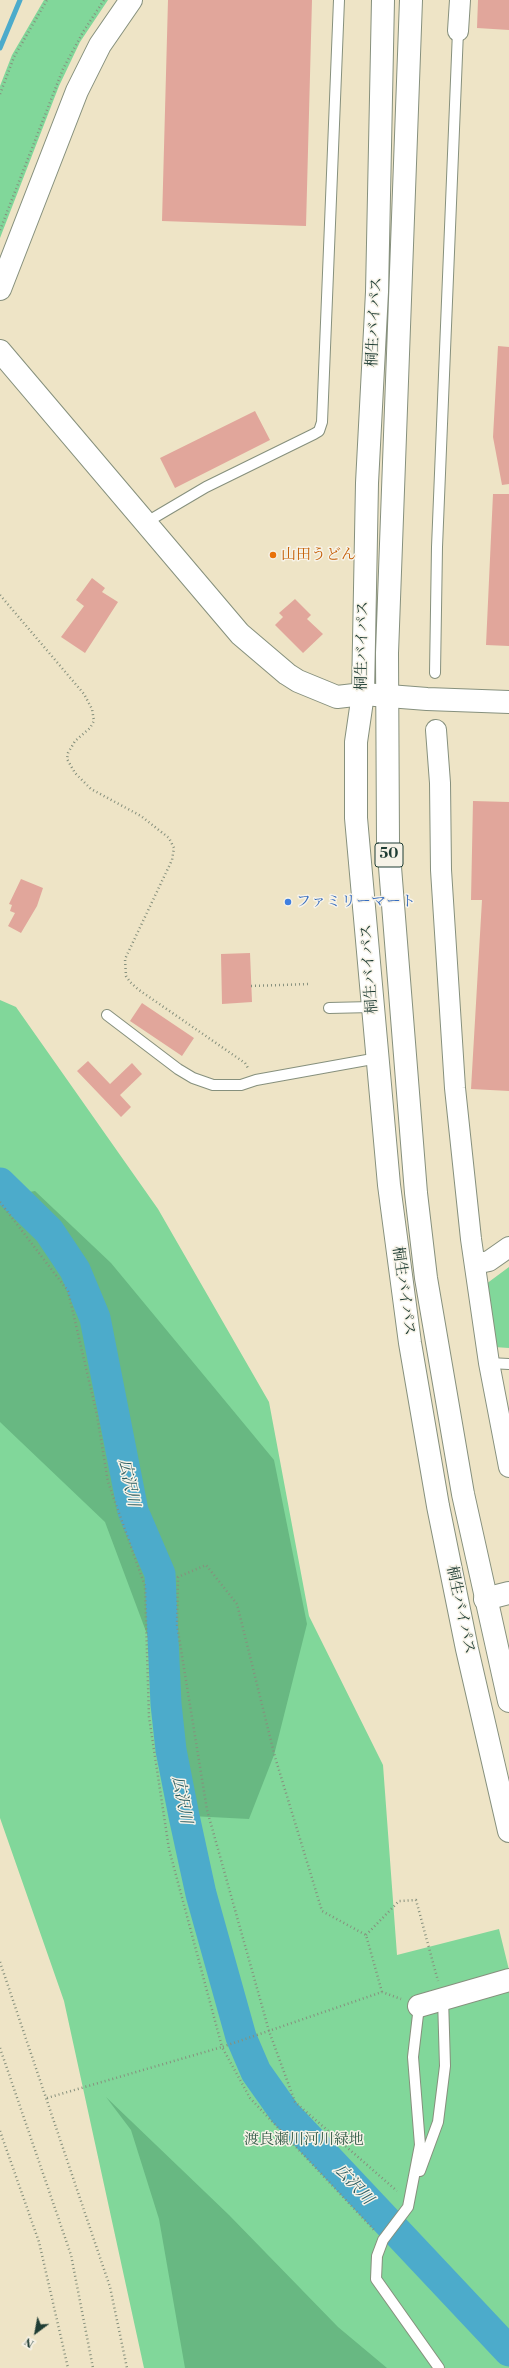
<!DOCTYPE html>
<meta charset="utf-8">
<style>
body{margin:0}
#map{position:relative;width:509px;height:2368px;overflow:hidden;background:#eee4c6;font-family:"Libre Bodoni",serif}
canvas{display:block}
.north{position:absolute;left:16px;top:2312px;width:40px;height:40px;-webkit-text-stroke:3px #f7f3e8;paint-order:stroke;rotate:212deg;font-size:11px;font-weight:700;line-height:16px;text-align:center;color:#1f3d34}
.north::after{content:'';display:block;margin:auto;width:14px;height:18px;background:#1f3d34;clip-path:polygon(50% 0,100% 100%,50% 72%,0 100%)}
</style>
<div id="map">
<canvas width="509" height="2368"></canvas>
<div class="north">N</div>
</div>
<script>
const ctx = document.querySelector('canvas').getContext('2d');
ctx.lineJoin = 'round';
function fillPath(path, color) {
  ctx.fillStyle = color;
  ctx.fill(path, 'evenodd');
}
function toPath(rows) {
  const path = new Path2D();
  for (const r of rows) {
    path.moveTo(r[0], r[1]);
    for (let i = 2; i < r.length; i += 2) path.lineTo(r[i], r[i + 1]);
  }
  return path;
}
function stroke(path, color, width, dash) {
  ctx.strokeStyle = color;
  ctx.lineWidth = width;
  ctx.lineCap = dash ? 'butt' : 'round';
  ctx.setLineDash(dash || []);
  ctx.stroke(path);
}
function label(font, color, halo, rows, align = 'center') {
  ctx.font = font + ' "Libre Bodoni","Noto Serif JP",serif';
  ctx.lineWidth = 3;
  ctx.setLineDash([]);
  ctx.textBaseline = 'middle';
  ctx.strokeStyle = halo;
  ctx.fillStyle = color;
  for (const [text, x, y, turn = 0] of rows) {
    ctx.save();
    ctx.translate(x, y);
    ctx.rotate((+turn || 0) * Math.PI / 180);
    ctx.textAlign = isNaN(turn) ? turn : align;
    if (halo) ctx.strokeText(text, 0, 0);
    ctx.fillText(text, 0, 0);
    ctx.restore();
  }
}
const green = toPath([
 [44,0,108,0,80,42,59,86,0,238,0,86,12,55],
 [0,1000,16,1007,158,1209,269,1402,309,1616,383,1765,397,1955,499,1929,509,1970,509,2368,144,2368,64,2001,0,1818],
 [509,1267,509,1348,494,1347,482,1287]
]);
const forest = toPath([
 [35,1191,111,1263,274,1460,307,1624,274,1755,249,1819,191,1816,181,1725,105,1522,0,1422,0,1197],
 [106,2097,229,2215,338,2327,387,2368,185,2368,159,2219,131,2130]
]);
const stream = toPath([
 [0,48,20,0]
]);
const river = toPath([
 [0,1183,49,1231,75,1270,95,1318,133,1511,160,1574,166,1704,171,1750,184,1816,201,1894,241,2037,256,2072,285,2113,509,2351]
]);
const building = toPath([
 [168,0,312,0,306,226,162,221],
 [478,0,509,0,509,30,477,28],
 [498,346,509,347,509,484,502,485,493,437],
 [255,411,270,440,175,488,160,458],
 [493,494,509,494,509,646,486,645],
 [92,578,105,588,102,592,118,602,85,653,61,637,84,606,76,600],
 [295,599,311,615,307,619,323,634,303,653,275,625,283,617,279,613],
 [473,801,509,802,509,1091,471,1089,482,900,471,900],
 [21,879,43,888,37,906,21,933,8,926,15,913,10,911,12,905,9,904],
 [250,953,252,1002,222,1004,221,954],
 [142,1003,194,1038,182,1056,130,1021],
 [88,1061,110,1084,132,1063,142,1074,120,1095,131,1107,121,1117,77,1071]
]);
const path = toPath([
 [0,94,14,57,47,0],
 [0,230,63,69,83,32,104,0],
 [0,595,84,694,92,709,94,721,90,728,75,741,68,753,67,759,75,773,91,789,141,816,169,838,174,848,172,860,125,959,126,976,130,982,139,990,245,1063,248,1068],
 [251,986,310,984],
 [0,1202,68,1291,97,1415,108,1482,145,1586,149,1717,169,1849,222,2047,382,1992,401,1999],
 [366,1935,399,1901,416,1900,438,1981],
 [0,1962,110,2287,127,2368],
 [382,1992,366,1935,322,1911,275,1757,237,1604,206,1565,178,1577,177,1625,207,1810,269,2031,295,2102,397,2191],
 [0,2048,71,2255,93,2368],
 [47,2098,222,2047,250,2098,375,2231],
 [0,2131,39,2242,68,2368]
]);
const service = toPath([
 [145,523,206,487,314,434,319,431,322,422,339,0],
 [435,673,437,547,458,31],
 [329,1008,372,1007],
 [107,1015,178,1069,193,1078,213,1085,241,1085,256,1080,378,1058],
 [489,1363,509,1364],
 [419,2006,413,2057,420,2145,408,2207,383,2240,377,2256,376,2279,439,2368],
 [420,2171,438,2122,445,2066,443,1998]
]);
const minor = toPath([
 [458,31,460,0],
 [436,730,440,783,441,870,455,1088,471,1239,489,1363,509,1467],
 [475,1264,489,1261,509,1247]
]);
const tertiary = toPath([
 [0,289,77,91,100,45,131,0],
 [0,351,240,634,287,674,298,681,337,697,363,694,427,699,509,702],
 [485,1599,509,1593],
 [419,2006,509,1980]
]);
const trunk = toPath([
 [383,0,377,292,367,483,363,694,356,742,356,818,389,1185,410,1343,438,1506,467,1649,509,1831],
 [411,0,387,653,388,842,416,1193,426,1278,463,1494,509,1701]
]);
const markers = [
 [273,555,4,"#e8710a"],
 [288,902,4,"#3f7fe0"]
];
const shields = [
 [389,855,28]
];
const shieldNames = [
 ["50",389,855]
];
const streetNames = [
 ["桐生バイパス",375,322,-87],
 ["桐生バイパス",363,646,-89],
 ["桐生バイパス",370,969,-94],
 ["桐生バイパス",403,1291,82],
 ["桐生バイパス",460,1610,78]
];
const foodNames = [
 ["山田うどん",281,555]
];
const shopNames = [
 ["ファミリーマート",296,902]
];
const parkNames = [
 ["渡良瀬川河川緑地",304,2140]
];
const waterNames = [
 ["広沢川",128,1483,78],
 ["広沢川",181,1800,79],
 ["広沢川",353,2185,47]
];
fillPath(green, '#81d79a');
fillPath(forest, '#68b882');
stroke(stream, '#4cabcb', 5);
stroke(river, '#4cabcb', 31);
fillPath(building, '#e1a69b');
stroke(service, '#86907d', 12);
stroke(minor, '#86907d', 22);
stroke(tertiary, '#86907d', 24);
stroke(trunk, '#86907d', 24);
stroke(path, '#86907d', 2.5, [1, 3]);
stroke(service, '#fff', 10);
stroke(minor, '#fff', 20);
stroke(tertiary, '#fff', 22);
stroke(trunk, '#fff', 22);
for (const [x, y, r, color] of markers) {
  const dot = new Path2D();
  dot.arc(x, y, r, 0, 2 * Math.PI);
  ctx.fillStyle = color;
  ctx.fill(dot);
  stroke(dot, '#f7f3e8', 1.5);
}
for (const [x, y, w] of shields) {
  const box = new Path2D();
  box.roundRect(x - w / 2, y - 12, w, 24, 3);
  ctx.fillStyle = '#f7f3e8';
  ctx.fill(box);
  stroke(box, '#1f3d34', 1);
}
label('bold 14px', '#1f3d34', null, shieldNames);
label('15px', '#1f3d34', '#f7f3e8', streetNames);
label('15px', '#c56008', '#f7f3e8', foodNames, 'left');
label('15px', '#366cbe', '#f7f3e8', shopNames, 'left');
label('15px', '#335c48', '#f7f3e8', parkNames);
label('italic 16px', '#2c5e61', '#f7f3e8', waterNames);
</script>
